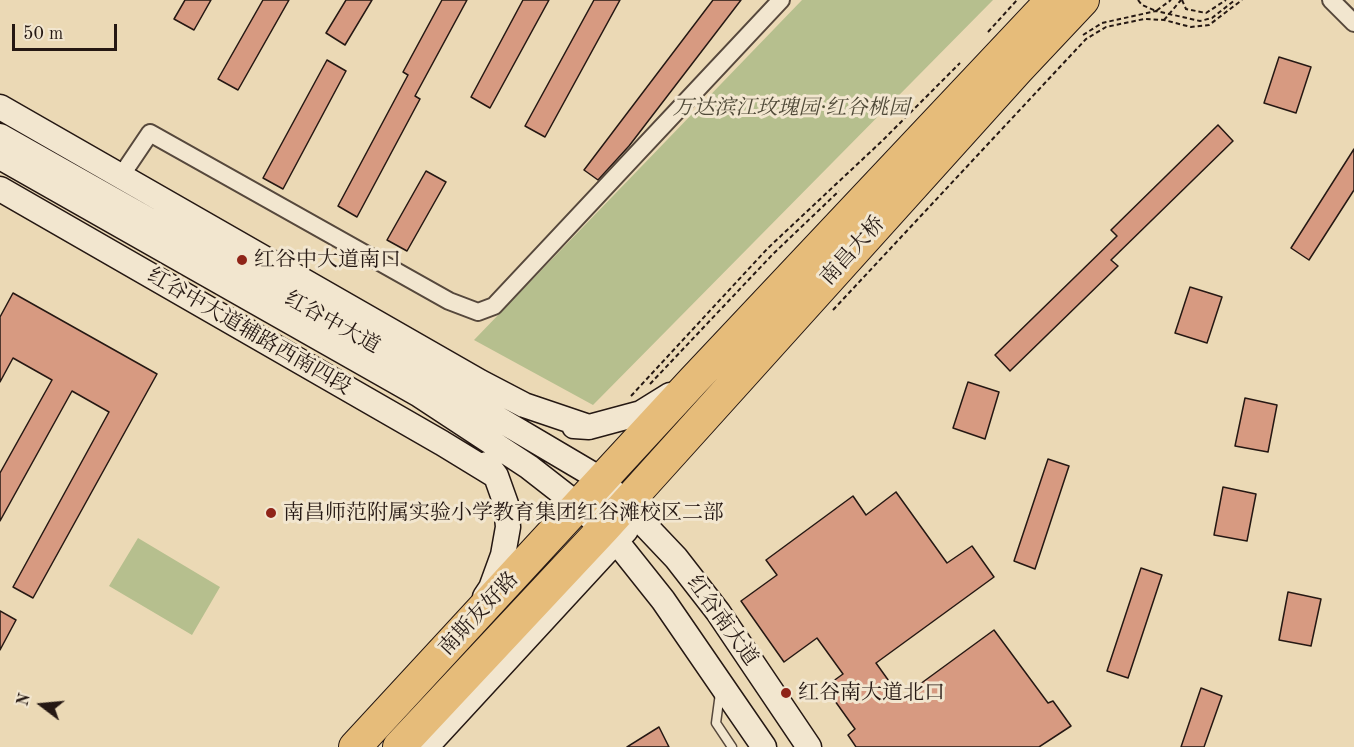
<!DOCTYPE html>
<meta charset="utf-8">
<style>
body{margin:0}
#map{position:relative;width:1354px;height:747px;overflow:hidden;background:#ebd9b5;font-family:"Old Standard TT",serif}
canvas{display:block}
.north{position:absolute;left:12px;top:675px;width:60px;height:60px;-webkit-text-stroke:4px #f2e6cf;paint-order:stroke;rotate:286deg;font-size:16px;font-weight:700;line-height:24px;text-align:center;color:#251813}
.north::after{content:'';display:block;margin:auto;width:21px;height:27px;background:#251813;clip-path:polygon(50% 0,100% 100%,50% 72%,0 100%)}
.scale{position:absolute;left:12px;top:24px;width:105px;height:27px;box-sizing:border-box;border:3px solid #251813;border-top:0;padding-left:8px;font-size:18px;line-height:21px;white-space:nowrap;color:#251813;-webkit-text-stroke:4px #f2e6cf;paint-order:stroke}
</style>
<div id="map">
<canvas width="1354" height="747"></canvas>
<div class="north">N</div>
<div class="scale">50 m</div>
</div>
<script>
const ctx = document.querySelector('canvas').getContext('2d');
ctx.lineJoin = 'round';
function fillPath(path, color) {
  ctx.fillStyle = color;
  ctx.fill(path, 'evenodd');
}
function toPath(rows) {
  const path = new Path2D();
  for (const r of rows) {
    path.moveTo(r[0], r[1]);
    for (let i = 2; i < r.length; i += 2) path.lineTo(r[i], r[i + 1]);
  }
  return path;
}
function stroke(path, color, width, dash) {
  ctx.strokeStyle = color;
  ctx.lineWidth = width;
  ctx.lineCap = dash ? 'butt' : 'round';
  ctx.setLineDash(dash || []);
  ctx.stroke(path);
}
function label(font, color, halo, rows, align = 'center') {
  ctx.font = font + ' "Old Standard TT","Noto Serif SC",serif';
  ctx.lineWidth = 6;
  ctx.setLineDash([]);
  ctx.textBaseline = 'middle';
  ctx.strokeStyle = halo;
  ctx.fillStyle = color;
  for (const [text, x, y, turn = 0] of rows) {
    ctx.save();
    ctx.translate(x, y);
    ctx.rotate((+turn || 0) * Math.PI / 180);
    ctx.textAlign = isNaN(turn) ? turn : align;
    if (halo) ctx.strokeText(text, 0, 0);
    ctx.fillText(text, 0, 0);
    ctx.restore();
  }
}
const green = toPath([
 [802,0,993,0,593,405,474,340],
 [138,538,220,587,192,635,109,586]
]);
const building = toPath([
 [185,0,211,0,194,30,174,19,185,0],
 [263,0,289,0,238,90,218,79,263,0],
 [346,0,372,0,345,45,326,33,346,0],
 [442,0,467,0,415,96,420,99,357,217,338,206,408,75,403,72,442,0],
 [523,0,549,0,490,108,471,97,523,0],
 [594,0,620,0,545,137,525,126,594,0],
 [713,0,741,0,629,146,598,180,584,170,713,0],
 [1279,57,1311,67,1296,113,1264,103,1279,57],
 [327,60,346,71,283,189,263,178,327,60],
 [1218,125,1233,141,1111,260,1118,266,1010,371,995,355,1117,236,1111,230,1218,125],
 [1354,149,1354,190,1309,260,1291,248,1354,149],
 [426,171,446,182,407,251,387,240,426,171],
 [1190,287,1222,297,1207,343,1175,333,1190,287],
 [13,293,157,374,33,598,13,587,109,412,72,391,0,521,0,473,52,380,13,358,0,382,0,317,13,293],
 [968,382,999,392,985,439,953,428,968,382],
 [1245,398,1277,405,1268,452,1235,446,1245,398],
 [1048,459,1069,466,1035,569,1014,561,1048,459],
 [1223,487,1256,494,1247,541,1214,535,1223,487],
 [896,492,947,563,972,546,994,577,876,663,901,698,994,630,1048,703,1053,701,1071,726,1039,747,856,747,848,735,855,729,825,687,843,674,817,638,784,662,741,601,777,575,766,560,853,496,866,515,896,492],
 [1141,568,1162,575,1128,678,1107,671,1141,568],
 [1288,592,1321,599,1311,646,1279,640,1288,592],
 [0,611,16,620,0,650,0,611],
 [1201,688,1222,696,1204,747,1181,747,1201,688],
 [659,727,669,747,627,747,659,727]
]);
const path = toPath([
 [1138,0,1142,5,1156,11,1171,0],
 [1182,0,1186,9,1206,13,1226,0],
 [1164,20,1181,0],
 [988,32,1017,0],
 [1083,35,1102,23,1156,11,1200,21,1212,18,1235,0],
 [833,310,1086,39,1106,27,1144,19,1164,20,1191,27,1209,25,1242,0],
 [650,384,773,254,839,191],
 [631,396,768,248,882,141,960,63]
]);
const lane = toPath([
 [720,693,716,723,732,747]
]);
const street = toPath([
 [1331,0,1354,23],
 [121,176,150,133,449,301,478,312,494,306,781,0]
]);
const secondary = toPath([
 [0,107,480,382,524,405,589,427],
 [0,136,436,382,602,480,676,558,718,612,809,747],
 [0,157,418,394,529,467,579,506,616,541,663,600,764,747],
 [0,189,442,443,496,476],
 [574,426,589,427,641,413,670,395],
 [485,597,491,588,503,555,508,527,506,504,496,476,487,464],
 [426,747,626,530]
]);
const highway = toPath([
 [355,747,693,381,1052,0],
 [399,747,604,528,1018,69,1083,0]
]);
const markers = [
 [242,260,6,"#8f2418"],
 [271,513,6,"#8f2418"],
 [786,693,6,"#8f2418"]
];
const parkNames = [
 ["万达滨江玫瑰园·红谷桃园",791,108]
];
const streetNames = [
 ["南昌大桥",853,251,-48],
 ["红谷中大道",332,323,29],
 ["红谷中大道辅路西南四段",249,332,30],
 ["南斯友好路",479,614,-47],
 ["红谷南大道",722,621,54]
];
const poiNames = [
 ["红谷中大道南口",254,260],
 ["南昌师范附属实验小学教育集团红谷滩校区二部",283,513],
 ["红谷南大道北口",798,693]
];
fillPath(green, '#b6bf8e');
fillPath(building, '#d79a81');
stroke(building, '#251813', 1.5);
stroke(lane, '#56483c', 11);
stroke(street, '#56483c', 20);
stroke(secondary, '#251813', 27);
stroke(highway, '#251813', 34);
stroke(path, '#251813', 2, [4.5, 3]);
stroke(lane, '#f2e6cf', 8);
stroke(street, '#f2e6cf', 16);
stroke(secondary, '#f2e6cf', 24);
stroke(highway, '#e6bc7a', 32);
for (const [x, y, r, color] of markers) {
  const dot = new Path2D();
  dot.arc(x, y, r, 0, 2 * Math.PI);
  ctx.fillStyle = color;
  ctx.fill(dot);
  stroke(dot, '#f2e6cf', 2);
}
label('italic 21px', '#504a38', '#f2e6cf', parkNames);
label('21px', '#251813', '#f2e6cf', streetNames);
label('21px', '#251813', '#f2e6cf', poiNames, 'left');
</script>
